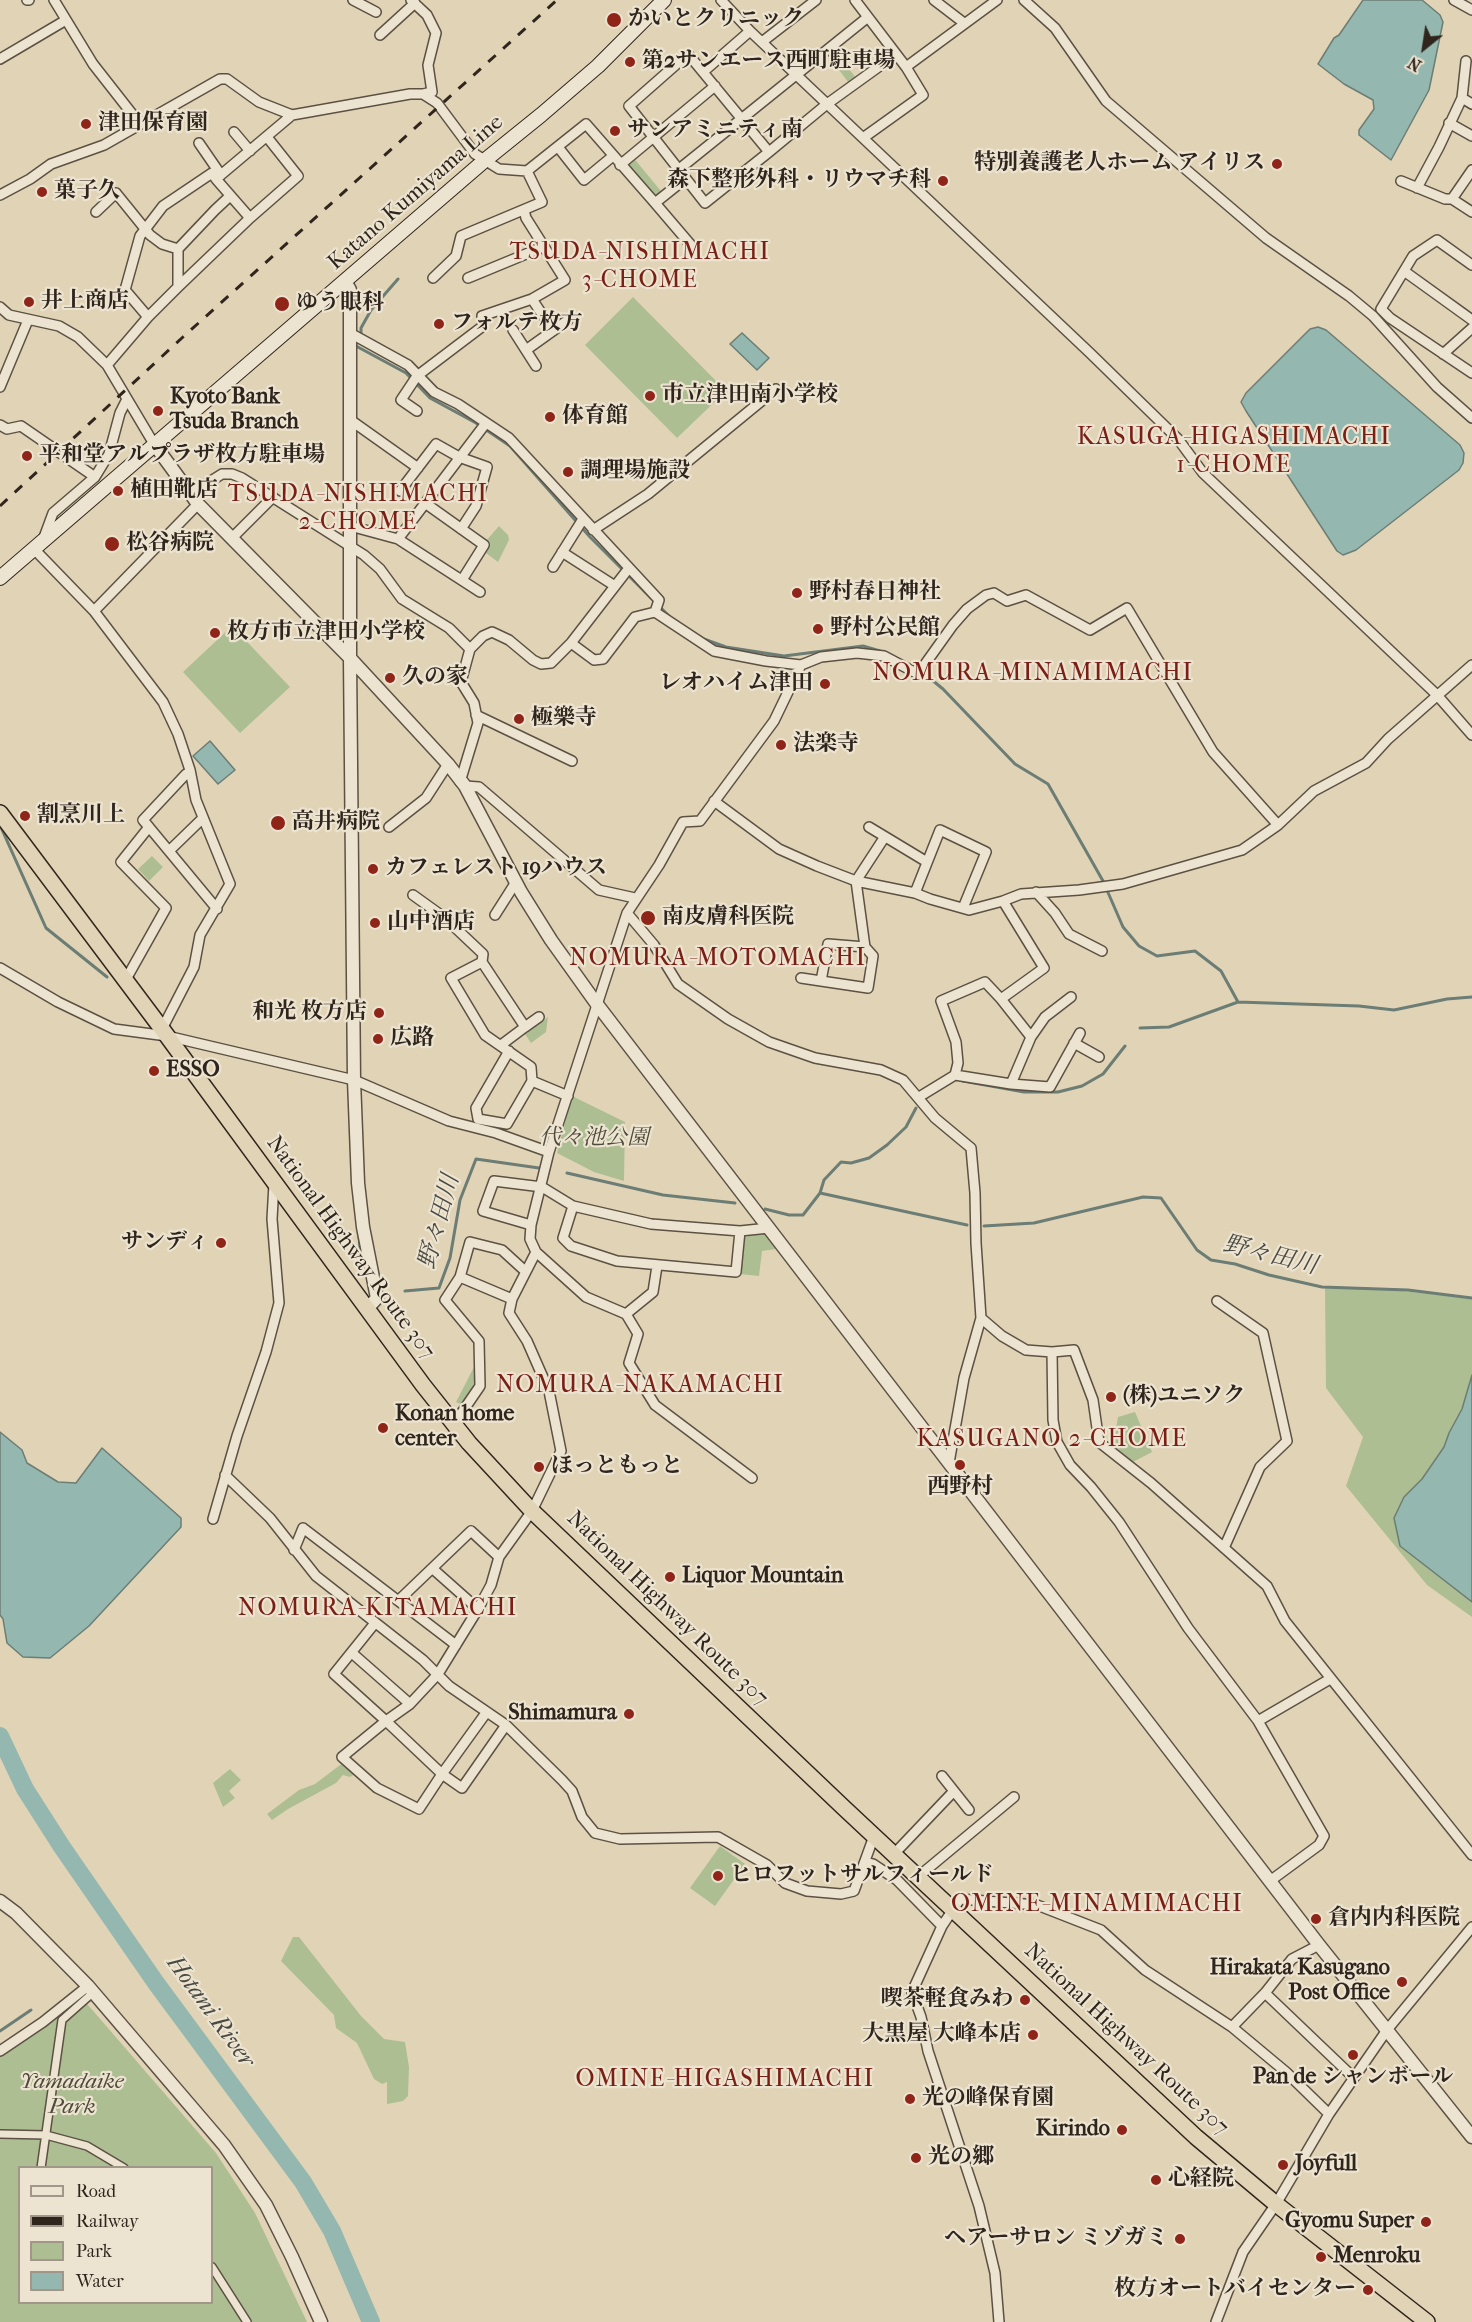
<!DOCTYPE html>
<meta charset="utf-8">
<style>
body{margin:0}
#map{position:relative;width:1472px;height:2322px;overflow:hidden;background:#e1d4b6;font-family:"IM FELL French Canon",serif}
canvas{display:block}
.legend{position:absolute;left:18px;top:2166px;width:195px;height:138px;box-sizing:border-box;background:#ece3d0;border:2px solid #a19788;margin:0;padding:8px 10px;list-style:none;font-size:18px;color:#30251d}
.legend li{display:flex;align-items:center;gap:12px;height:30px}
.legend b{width:30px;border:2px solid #a19788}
.north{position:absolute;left:1394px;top:18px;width:60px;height:60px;-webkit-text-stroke:4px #ece3d0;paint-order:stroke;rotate:210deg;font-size:16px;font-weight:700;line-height:24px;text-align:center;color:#30251d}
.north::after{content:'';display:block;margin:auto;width:21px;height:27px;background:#30251d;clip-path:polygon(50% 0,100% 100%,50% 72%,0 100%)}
</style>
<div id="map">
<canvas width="1472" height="2322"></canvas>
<ul class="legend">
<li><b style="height:8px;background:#ece3d0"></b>Road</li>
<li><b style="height:8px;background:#30251d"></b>Railway</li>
<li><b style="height:16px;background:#adbe93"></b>Park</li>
<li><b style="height:16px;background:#94b8af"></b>Water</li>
</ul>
<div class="north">N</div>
</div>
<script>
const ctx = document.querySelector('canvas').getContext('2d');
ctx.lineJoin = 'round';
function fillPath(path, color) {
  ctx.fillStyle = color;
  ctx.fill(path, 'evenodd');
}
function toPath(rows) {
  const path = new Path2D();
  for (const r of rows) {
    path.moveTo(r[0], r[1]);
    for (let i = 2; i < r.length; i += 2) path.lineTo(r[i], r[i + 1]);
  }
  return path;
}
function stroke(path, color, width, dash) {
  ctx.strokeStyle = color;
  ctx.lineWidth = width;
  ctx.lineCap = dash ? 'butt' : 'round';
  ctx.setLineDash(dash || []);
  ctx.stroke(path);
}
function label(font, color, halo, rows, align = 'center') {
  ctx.font = font + ' "IM FELL French Canon","Noto Serif JP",serif';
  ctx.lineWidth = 4.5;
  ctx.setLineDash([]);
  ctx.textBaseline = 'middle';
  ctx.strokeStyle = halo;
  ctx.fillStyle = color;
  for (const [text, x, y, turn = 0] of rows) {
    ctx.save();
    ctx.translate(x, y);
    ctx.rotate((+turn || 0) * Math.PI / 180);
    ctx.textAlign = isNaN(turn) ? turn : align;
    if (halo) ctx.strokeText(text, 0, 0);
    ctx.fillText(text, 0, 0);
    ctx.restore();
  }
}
const green = toPath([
 [835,49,855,77,848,82,828,55],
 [632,156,665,196,655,203,620,165],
 [633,297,726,391,677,438,585,345],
 [499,526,508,535,509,540,498,562,486,553,489,546,486,541],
 [232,626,290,687,240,733,183,672],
 [152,856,163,867,149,881,138,869],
 [548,1017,546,1032,531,1043,525,1034],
 [572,1096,625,1122,624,1181,594,1172,557,1153],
 [767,1232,776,1249,762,1251,759,1276,740,1274,744,1237],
 [1325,1288,1392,1290,1472,1298,1472,1375,1462,1409,1449,1433,1444,1447,1422,1479,1404,1497,1400,1546,1472,1602,1472,1617,1427,1585,1346,1486,1363,1437,1326,1388],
 [475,1365,475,1381,463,1405,456,1402],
 [1135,1412,1152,1452,1133,1462,1113,1445,1118,1417],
 [344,1762,355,1774,350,1777,343,1775,336,1783,288,1809,272,1820,267,1814,299,1790,315,1784],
 [230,1769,241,1780,229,1791,235,1798,223,1807,213,1783],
 [720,1846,745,1864,715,1906,690,1888],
 [293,1937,299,1937,361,2016,384,2039,405,2042,409,2067,408,2096,403,2101,387,2104,387,2082,382,2084,374,2079,357,2043,336,2028,334,2015,281,1961],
 [82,1998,216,2153,255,2213,307,2322,0,2322,0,2056,46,2025],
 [20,2168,212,2168,212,2302,20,2302]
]);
const water = toPath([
 [1363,0,1422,0,1440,15,1443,22,1429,90,1391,160,1359,135,1359,130,1374,109,1373,100,1344,84,1318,64,1334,38,1339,35,1363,0],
 [1318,327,1326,330,1460,445,1464,453,1463,463,1459,470,1356,550,1343,555,1337,551,1246,411,1241,402,1246,393,1310,329,1318,327],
 [742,333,769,358,757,370,730,344,742,333],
 [210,741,235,770,218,784,193,756,210,741],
 [1472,1375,1472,1602,1400,1546,1394,1518,1404,1497,1422,1479,1444,1447,1449,1433,1462,1409,1472,1375],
 [0,1432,22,1450,27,1463,58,1482,76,1483,102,1448,181,1518,181,1527,89,1626,50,1658,23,1657,7,1643,3,1619,0,1615,0,1432]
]);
const stream = toPath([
 [361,335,361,328,371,310,398,279],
 [356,346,406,373,430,398,476,423,510,446,590,537,669,616],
 [701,638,726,647,784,656,863,646,880,651],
 [921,671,943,689,1015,764,1048,784,1103,881,1123,927,1139,946,1157,956,1195,951,1221,971,1238,1002],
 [0,825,46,928,107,977],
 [1140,1028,1169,1027,1238,1002,1359,1006,1394,1010,1447,999,1472,997],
 [963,1081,1024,1092,1058,1092,1082,1086,1103,1074,1125,1046],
 [567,1173,663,1195,735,1203],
 [820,1193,967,1225],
 [765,1209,789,1215,803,1215,820,1193,824,1180,841,1162,851,1163,869,1158,887,1145,906,1127,916,1108],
 [984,1226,1034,1223,1143,1197,1161,1198,1197,1250,1211,1260,1235,1264,1269,1275,1322,1287,1408,1290,1472,1298],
 [359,1236,361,1260],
 [405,1291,439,1288,450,1258,460,1200,476,1159,539,1168],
 [0,2031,31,2010]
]);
const river = toPath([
 [0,1736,25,1789,62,1847,156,1983,303,2182,332,2231,371,2322]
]);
const pedestrian = toPath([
 [0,2134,46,2135,87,2146,124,2168],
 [41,2168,62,2020,88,1997],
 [212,2267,247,2322]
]);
const minor = toPath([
 [27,0,29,0],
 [54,0,93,64,140,124],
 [353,0,376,12],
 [411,0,427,15,436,33,428,65,432,92,423,94],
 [721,0,750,31,1090,353,1178,439,1203,473,1437,695,1472,735],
 [855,0,906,67,923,95,863,138],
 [934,0,964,23],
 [1024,0,1055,28,1106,101,1266,238,1349,296,1373,316,1437,387,1472,418],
 [1454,0,1472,10],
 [380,35,415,3],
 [762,42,816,0],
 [0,59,66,20],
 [1466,61,1462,98,1472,104],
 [906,67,997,0],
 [703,72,750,31],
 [1449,123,1472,136],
 [234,132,250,151],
 [199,143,221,175],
 [558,147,584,180,613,156],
 [769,152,688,54,629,106,705,203,769,152,827,104,895,55],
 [620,165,715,86],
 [678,170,868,17],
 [1401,181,1445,199,1452,199,1472,212],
 [1417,188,1439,147,1462,98],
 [0,195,30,179,51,164,104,145,220,79,227,79,259,102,292,115,410,94,423,94,437,103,475,154,499,169,527,171,586,124,655,203,685,179],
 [1452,199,1472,170],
 [655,203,690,244],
 [96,212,116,193,150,235,162,244,178,249],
 [250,218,216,179,292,115],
 [1472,265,1437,240,1413,256,1381,309,1390,318,1472,373],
 [1404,271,1472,320],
 [433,278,456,256,461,236,542,202,527,171],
 [468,278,543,247],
 [178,287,178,249,215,210,230,196],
 [532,299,553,331],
 [0,307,9,315,59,326,78,337,107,365,154,444],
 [148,317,125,290,140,236,163,206,212,173,216,179],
 [513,330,536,366],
 [350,333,408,365,434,392,458,404,509,438,659,600,655,612,714,651,766,661,801,665,821,657,857,653,884,656,918,674,953,625,967,609,986,595,994,593,1007,601,1026,595,1090,630,1127,608,1213,752,1278,825],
 [526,350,568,320],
 [1443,354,1472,328],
 [107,365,148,317,178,287,250,218,298,176,267,137],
 [0,387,28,320],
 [417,411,401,400,417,376,483,326,482,316,532,299,565,280,526,218,524,210],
 [349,419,418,468],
 [0,425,7,429,21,426,95,477],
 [400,491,436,444,459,457,487,467,476,506,461,529],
 [190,494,222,474,232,474,242,478,364,555,380,569,402,599,449,628,470,649],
 [425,503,484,545,462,580],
 [350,526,398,539,480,592],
 [593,530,648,494,776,389],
 [231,539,273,497],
 [398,539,486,423],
 [43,540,53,513,95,477,109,454,120,413,127,399],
 [34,549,94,611,198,504],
 [562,552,615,586],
 [553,567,583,519],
 [94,611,163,702,178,734,190,770,196,800,230,884,200,935,194,967,162,1029],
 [571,643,594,660,603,659,635,617,655,612],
 [476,715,572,761],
 [460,782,478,723,474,703,461,682,470,649,483,636,492,632,509,640,533,660,541,664,551,663,571,643,629,568],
 [465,786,479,787,599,890,635,898],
 [714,801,779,849,817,866,856,881,915,893,930,899,969,910,1003,901,1021,894,1079,890,1123,884,1242,850,1278,825,1314,791,1366,763,1388,739,1472,665],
 [149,827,217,909],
 [389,827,426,798,448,764],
 [869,827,927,862],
 [169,851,203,818],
 [1036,892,1055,913,1069,934,1102,951],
 [915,893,940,830,986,852,963,908],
 [413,895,445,918,483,954,482,962],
 [627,913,654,945,678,984,728,1019,769,1042,815,1058,881,1070,903,1080,935,1118,971,1148,975,1193,976,1243,981,1318,964,1378,949,1463],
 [495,915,516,882],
 [0,968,58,1002,114,1029,167,1036,354,1080,449,1121,496,1133,549,1152],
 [801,978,868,988,873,956,865,947,856,881,884,838],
 [125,981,166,908,121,862,149,827,143,820,186,774],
 [821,981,828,944,865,947],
 [1001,999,1044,968,1003,901],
 [539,1017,525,1027,482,962,451,978,485,1035,531,1067,532,1081,568,1096],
 [1074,1043,1099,1057],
 [501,1045,525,1027],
 [509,1051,476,1108,478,1119,507,1124,532,1081],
 [955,1075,1011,1084,1050,1087,1080,1033],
 [1011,1084,1031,1037,1045,1017,1071,997],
 [919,1097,955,1075,958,1063,956,1042,941,1001,985,982,1001,999,1031,1037],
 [531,1225,483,1211,494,1181,542,1187,573,1206,651,1224,740,1231,736,1272,617,1261,571,1246,563,1238,573,1206],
 [740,1231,769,1228],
 [536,1252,586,1297,626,1314,638,1334,629,1363,655,1405,752,1478],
 [460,1277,470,1242,502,1250,525,1271],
 [1217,1301,1263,1333,1287,1441,1260,1467,1224,1548],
 [626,1314,653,1292,657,1266],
 [981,1318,1002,1336,1026,1350,1052,1352,1074,1350,1093,1400,1099,1442,1151,1483,1267,1586,1285,1621,1472,1855],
 [1052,1352,1053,1420,1057,1442,1070,1465,1091,1487,1119,1522,1188,1628,1258,1721],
 [454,1424,480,1386,479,1341,445,1300,460,1277,512,1299],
 [225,1475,270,1518,316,1576,423,1660,449,1686,506,1725,562,1780,572,1791,582,1817,595,1833,620,1839,718,1837,767,1865,785,1883,807,1891,841,1894,854,1891,874,1836],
 [213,1519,237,1436,266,1352,279,1303,272,1219,274,1184],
 [294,1550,303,1528,456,1645],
 [433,1569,478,1609],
 [399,1600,471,1531,499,1557],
 [375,1623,334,1674,386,1721,442,1774,419,1809,377,1788,342,1757,386,1721,410,1704,438,1674,478,1609,491,1585,499,1557,532,1511,561,1451,549,1391,527,1341,509,1313,512,1299,536,1252,530,1239,531,1225,549,1152,627,913,659,865,683,822,700,821,774,721,801,665],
 [352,1653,410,1704],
 [486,1713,442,1774,462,1788,506,1725],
 [942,1776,969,1810],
 [894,1854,954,1791],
 [865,1862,873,1864,897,1880,942,1926],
 [919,1876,1014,1797],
 [1270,1881,1319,1845,1324,1836,1258,1721,1330,1679],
 [1265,1993,1354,2078],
 [1232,2027,1265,1993,1292,1959,1319,1945],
 [0,2051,43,2022,88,1986],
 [999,2322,995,2273,979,2206,928,2051,921,2017,912,1992,942,1926,960,1899,1037,1905,1101,1930,1145,1970,1232,2027,1286,2072,1329,2114],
 [1216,2322,1243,2252,1276,2204,1329,2114,1387,2030,1472,1927]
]);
const tertiary = toPath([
 [345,281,350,290,350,658,354,1080,358,1183,363,1227,377,1298,367,1309],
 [154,444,198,504,350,658,448,764,465,786,521,892,551,940,596,1003,1319,1945,1472,2137],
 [0,1901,16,1913,88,1986,224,2145,266,2205,292,2257,321,2322]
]);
const secondary = toPath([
 [0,578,484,161,541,115,598,66,664,0]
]);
const trunk = toPath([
 [0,813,162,1029,423,1385,469,1443,532,1511,843,1807,1196,2137,1276,2204,1427,2322]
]);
const rail = toPath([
 [0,506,183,337,557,0]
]);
const markers = [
 [614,20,8,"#8f2418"],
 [630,62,6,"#8f2418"],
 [86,124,6,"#8f2418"],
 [615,131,6,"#8f2418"],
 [1277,164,6,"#8f2418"],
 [943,181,6,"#8f2418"],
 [42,192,6,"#8f2418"],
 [29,302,6,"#8f2418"],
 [282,304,8,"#8f2418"],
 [439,324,6,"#8f2418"],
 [650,396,6,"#8f2418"],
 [158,411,6,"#8f2418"],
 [550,417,6,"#8f2418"],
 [27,456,6,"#8f2418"],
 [568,472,6,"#8f2418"],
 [118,491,6,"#8f2418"],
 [112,544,8,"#8f2418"],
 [797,593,6,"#8f2418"],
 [818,629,6,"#8f2418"],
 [215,633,6,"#8f2418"],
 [390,678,6,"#8f2418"],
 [825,684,6,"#8f2418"],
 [519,719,6,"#8f2418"],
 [781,745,6,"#8f2418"],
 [25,816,6,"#8f2418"],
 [278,823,8,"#8f2418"],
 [373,869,6,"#8f2418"],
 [648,918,8,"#8f2418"],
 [375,923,6,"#8f2418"],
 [379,1013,6,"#8f2418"],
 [378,1039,6,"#8f2418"],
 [154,1071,6,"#8f2418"],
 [221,1243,6,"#8f2418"],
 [1111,1397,6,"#8f2418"],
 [383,1428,6,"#8f2418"],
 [960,1465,6,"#8f2418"],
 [539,1467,6,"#8f2418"],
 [670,1577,6,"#8f2418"],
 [629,1714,6,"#8f2418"],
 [718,1876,6,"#8f2418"],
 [1316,1919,6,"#8f2418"],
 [1402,1982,6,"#8f2418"],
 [1025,2000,6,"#8f2418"],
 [1033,2035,6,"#8f2418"],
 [1353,2055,6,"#8f2418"],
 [910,2099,6,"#8f2418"],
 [1122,2130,6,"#8f2418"],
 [916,2158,6,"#8f2418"],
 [1283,2165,6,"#8f2418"],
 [1156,2180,6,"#8f2418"],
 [1426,2222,6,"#8f2418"],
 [1180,2239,6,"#8f2418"],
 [1321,2257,6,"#8f2418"],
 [1368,2290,6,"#8f2418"]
];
const poiNames = [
 ["かいとクリニック",628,20],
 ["第2サンエース西町駐車場",642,62],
 ["津田保育園",98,124],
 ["サンアミニティ南",627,131],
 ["特別養護老人ホーム アイリス",1265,164,"right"],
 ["森下整形外科・リウマチ科",931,181,"right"],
 ["菓子久",54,192],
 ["井上商店",41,302],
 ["ゆう眼科",296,304],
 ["フォルテ枚方",451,324],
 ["市立津田南小学校",662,396],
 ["Kyoto Bank",170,398],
 ["Tsuda Branch",170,423],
 ["体育館",562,417],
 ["平和堂アルプラザ枚方駐車場",39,456],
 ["調理場施設",580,472],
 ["植田靴店",130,491],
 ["松谷病院",126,544],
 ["野村春日神社",809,593],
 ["野村公民館",830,629],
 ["枚方市立津田小学校",227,633],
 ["久の家",402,678],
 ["レオハイム津田",813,684,"right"],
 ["極樂寺",531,719],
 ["法楽寺",793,745],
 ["割烹川上",37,816],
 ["高井病院",292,823],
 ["カフェレスト 19ハウス",385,869],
 ["南皮膚科医院",662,918],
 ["山中酒店",387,923],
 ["和光 枚方店",367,1013,"right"],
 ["広路",390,1039],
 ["ESSO",166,1071],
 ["サンディ",209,1243,"right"],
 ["(株)ユニソク",1123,1397],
 ["Konan home",395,1415],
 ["center",395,1440],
 ["ほっともっと",551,1467],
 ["西野村",960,1488,"center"],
 ["Liquor Mountain",682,1577],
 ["Shimamura",617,1714,"right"],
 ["ヒロフットサルフィールド",730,1876],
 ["倉内内科医院",1328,1919],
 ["Hirakata Kasugano",1390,1969,"right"],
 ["Post Office",1390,1994,"right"],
 ["喫茶軽食みわ",1013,2000,"right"],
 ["大黒屋 大峰本店",1021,2035,"right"],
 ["Pan de シャンボール",1353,2078,"center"],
 ["光の峰保育園",922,2099],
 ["Kirindo",1110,2130,"right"],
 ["光の郷",928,2158],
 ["Joyfull",1295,2165],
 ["心経院",1168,2180],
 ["Gyomu Super",1414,2222,"right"],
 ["ヘアーサロン ミゾガミ",1168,2239,"right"],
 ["Menroku",1333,2257],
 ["枚方オートバイセンター",1356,2290,"right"]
];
const streetNames = [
 ["Katano Kumiyama Line",416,193,-41],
 ["National Highway Route 307",350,1248,54],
 ["National Highway Route 307",667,1609,44],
 ["National Highway Route 307",1126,2040,43]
];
const parkNames = [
 ["代々池公園",594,1139],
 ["Yamadaike",72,2083],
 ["Park",72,2108]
];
const neighbourhoodNames = [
 ["TSUDA-NISHIMACHI",640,253],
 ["3-CHOME",640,281],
 ["KASUGA-HIGASHIMACHI",1234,438],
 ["1-CHOME",1234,466],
 ["TSUDA-NISHIMACHI",358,495],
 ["2-CHOME",358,523],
 ["NOMURA-MINAMIMACHI",1033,674],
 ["NOMURA-MOTOMACHI",718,959],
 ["NOMURA-NAKAMACHI",640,1386],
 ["KASUGANO 2-CHOME",1052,1440],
 ["NOMURA-KITAMACHI",378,1609],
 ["OMINE-MINAMIMACHI",1097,1905],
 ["OMINE-HIGASHIMACHI",725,2080]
];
const waterNames = [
 ["野々田川",440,1222,-75],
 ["野々田川",1270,1256,14],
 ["Hotani River",210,2012,54]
];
fillPath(green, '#adbe93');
fillPath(water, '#94b8af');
stroke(water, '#6c7d75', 1.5);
stroke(stream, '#6c7d75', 3);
stroke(river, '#94b8af', 18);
stroke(pedestrian, '#5c5143', 10);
stroke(minor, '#5c5143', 12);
stroke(tertiary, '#5c5143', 15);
stroke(secondary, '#30251d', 16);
stroke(trunk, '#30251d', 18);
stroke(pedestrian, '#ece3d0', 7);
stroke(minor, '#ece3d0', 9);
stroke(tertiary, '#ece3d0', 12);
stroke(secondary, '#ece3d0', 14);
stroke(trunk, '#e1d4b6', 15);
stroke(rail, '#30251d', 3, [10, 10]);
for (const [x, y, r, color] of markers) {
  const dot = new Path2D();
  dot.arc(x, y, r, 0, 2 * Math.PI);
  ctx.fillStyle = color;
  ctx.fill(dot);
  stroke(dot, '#ece3d0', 2);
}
label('bold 22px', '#30251d', '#ece3d0', poiNames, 'left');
label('22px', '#30251d', '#ece3d0', streetNames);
label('italic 22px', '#4f4b3a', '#ece3d0', parkNames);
ctx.letterSpacing = '1.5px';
label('24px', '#7a1f14', '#ece3d0', neighbourhoodNames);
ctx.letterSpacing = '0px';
label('italic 24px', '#494a42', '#ece3d0', waterNames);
</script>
